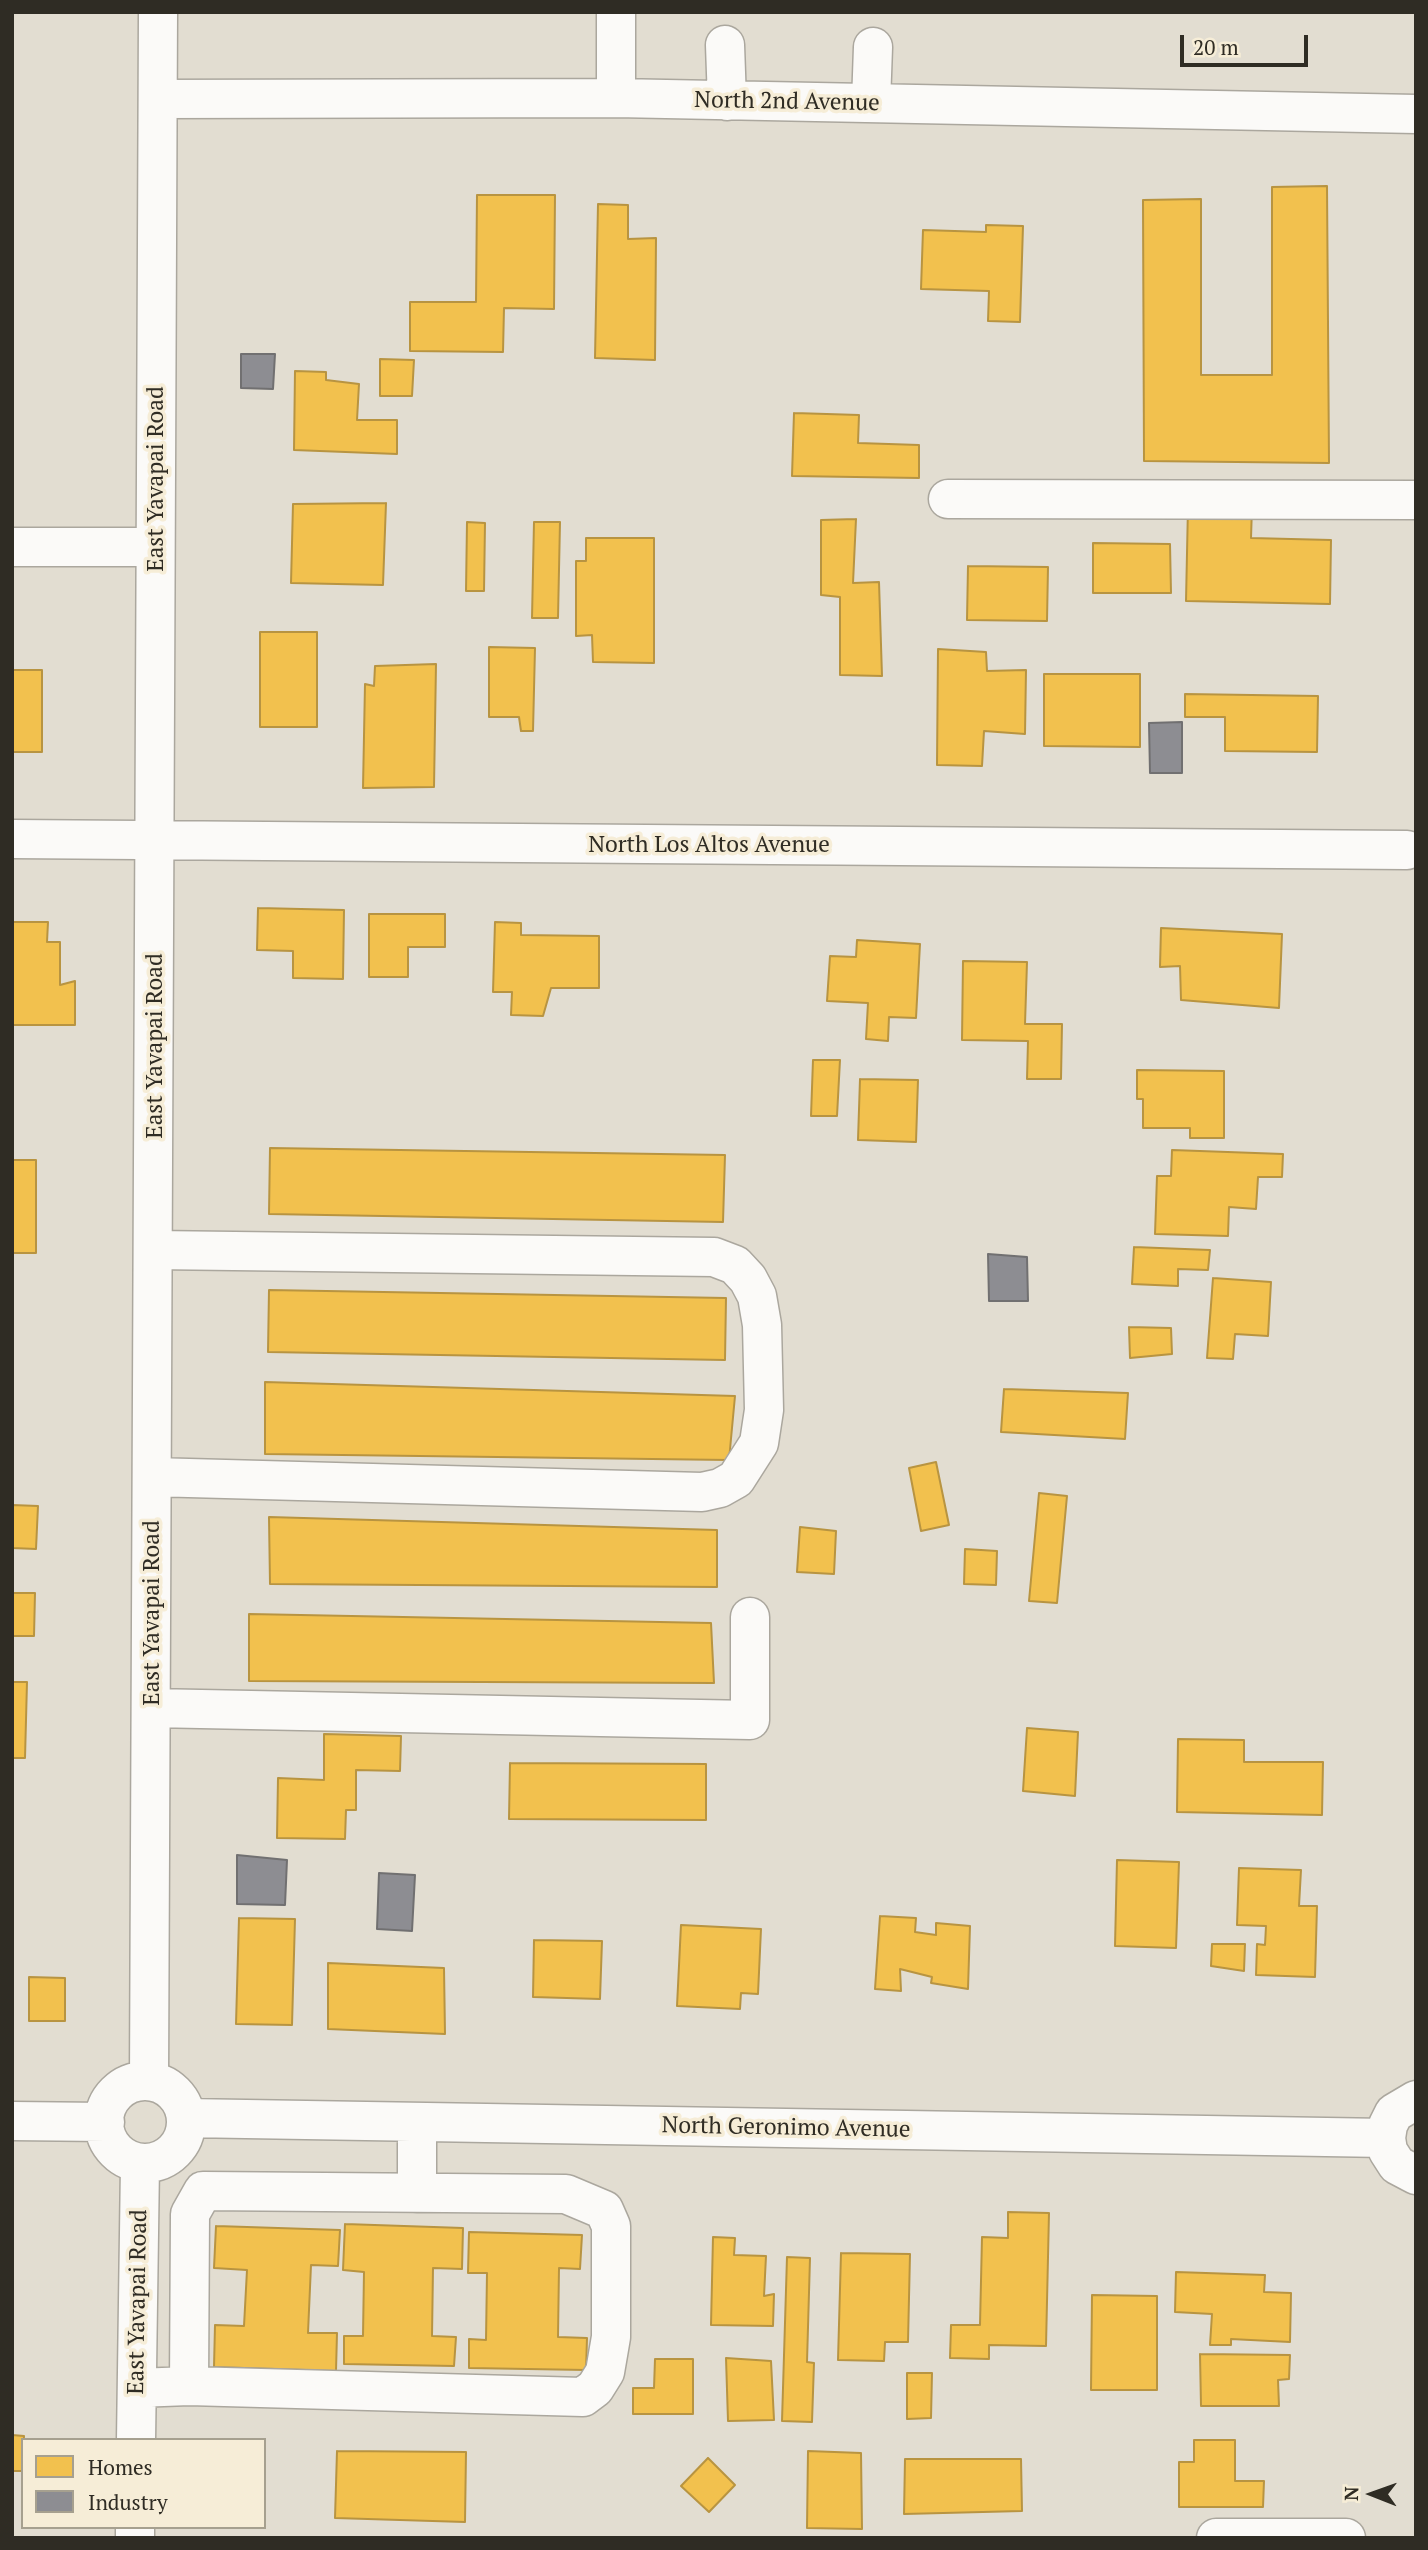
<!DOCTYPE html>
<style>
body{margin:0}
#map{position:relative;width:1428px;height:2550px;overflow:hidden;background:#e2ddd1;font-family:"PT Serif",serif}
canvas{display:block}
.frame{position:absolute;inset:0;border:14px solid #2f2c24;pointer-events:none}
.legend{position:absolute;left:21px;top:2438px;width:245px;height:91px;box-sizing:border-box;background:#f6edd7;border:2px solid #a6a08f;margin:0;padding:9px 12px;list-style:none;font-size:21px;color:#2f2c24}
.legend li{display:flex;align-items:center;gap:14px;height:35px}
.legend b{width:35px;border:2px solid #a6a08f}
.north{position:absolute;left:1337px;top:2459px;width:70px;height:70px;-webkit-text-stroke:5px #f6edd7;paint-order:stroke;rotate:271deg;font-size:19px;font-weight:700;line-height:28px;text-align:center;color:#2f2c24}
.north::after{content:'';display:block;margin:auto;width:24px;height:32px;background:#2f2c24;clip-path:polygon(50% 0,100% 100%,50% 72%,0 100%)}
.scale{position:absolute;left:1180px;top:35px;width:128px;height:32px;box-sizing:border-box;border:4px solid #2f2c24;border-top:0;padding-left:9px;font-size:21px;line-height:24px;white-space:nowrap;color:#2f2c24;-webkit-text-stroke:5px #f6edd7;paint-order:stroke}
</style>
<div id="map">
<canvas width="1428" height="2550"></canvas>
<div class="frame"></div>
<ul class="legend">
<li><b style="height:19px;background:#f2c14e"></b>Homes</li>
<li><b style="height:19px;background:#8d8d92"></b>Industry</li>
</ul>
<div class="north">N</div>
<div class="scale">20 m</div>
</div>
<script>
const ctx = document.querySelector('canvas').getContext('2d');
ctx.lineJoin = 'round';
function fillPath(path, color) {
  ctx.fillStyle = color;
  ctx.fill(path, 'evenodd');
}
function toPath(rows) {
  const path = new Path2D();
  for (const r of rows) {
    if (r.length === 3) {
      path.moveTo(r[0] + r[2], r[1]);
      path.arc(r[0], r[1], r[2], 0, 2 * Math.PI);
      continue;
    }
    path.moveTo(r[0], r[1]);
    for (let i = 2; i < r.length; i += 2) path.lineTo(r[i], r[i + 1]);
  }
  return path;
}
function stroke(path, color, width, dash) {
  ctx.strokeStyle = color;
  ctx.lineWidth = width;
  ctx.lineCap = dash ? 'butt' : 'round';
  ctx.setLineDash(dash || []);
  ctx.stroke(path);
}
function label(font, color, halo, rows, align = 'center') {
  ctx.font = font + ' "PT Serif",serif';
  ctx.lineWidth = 7;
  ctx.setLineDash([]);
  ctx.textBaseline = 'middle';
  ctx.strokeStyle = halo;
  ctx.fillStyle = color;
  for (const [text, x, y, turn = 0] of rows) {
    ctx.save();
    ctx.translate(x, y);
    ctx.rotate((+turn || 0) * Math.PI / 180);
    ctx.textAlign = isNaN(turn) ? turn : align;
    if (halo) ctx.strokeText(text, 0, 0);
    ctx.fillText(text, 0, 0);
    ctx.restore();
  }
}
const homes = toPath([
 [1327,186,1329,463,1144,461,1143,200,1201,199,1201,375,1272,375,1272,187,1327,186],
 [477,195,555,195,554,309,504,308,503,352,410,351,410,302,476,302,477,195],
 [598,204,628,205,628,239,656,238,655,360,595,358,598,204],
 [986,225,1023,226,1020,322,988,321,989,291,921,289,923,230,986,232,986,225],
 [380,359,414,360,412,396,380,396,380,359],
 [295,371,326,372,326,380,359,384,357,420,397,420,397,454,294,450,295,371],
 [794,413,859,415,858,443,919,445,919,478,792,476,794,413],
 [386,503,383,585,291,583,293,504,386,503],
 [1188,506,1252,507,1251,538,1331,540,1330,604,1186,601,1188,506],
 [856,519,853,583,879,582,882,676,840,675,840,597,821,595,821,520,856,519],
 [467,522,485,523,484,591,466,591,467,522],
 [534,522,560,522,558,618,532,618,534,522],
 [586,538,654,538,654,663,593,662,592,635,576,636,576,561,586,561,586,538],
 [1093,543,1170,544,1171,593,1093,593,1093,543],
 [968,566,1048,567,1047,621,967,620,968,566],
 [260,632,317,632,317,727,260,727,260,632],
 [489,647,535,648,533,731,521,731,519,717,489,717,489,647],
 [938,649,986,652,987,671,1026,670,1025,734,984,731,982,766,937,765,938,649],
 [436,664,434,787,363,788,365,684,374,686,375,666,436,664],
 [12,670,42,670,42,752,12,752,12,670],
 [1044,674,1140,674,1140,747,1044,746,1044,674],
 [1185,694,1318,696,1317,752,1225,751,1225,717,1185,717,1185,694],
 [258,908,344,910,343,979,293,978,293,951,257,950,258,908],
 [369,914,445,914,445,947,408,947,408,977,369,977,369,914],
 [12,922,48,922,47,942,60,942,60,985,75,981,75,1025,12,1025,12,922],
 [495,922,521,923,521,935,599,936,599,988,551,988,543,1016,511,1015,512,992,493,992,495,922],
 [1161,928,1282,934,1279,1008,1181,1000,1180,966,1160,967,1161,928],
 [857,940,920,944,916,1018,889,1017,888,1041,866,1039,868,1003,827,1001,830,956,856,957,857,940],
 [963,961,1027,962,1025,1024,1062,1024,1061,1079,1027,1079,1028,1041,962,1040,963,961],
 [813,1060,840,1060,837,1116,811,1116,813,1060],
 [1137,1070,1224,1071,1224,1138,1190,1138,1190,1128,1143,1128,1143,1099,1137,1099,1137,1070],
 [860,1079,918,1080,916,1142,858,1140,860,1079],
 [270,1148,725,1155,723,1222,269,1214,270,1148],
 [1172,1150,1283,1154,1282,1177,1258,1177,1256,1209,1229,1207,1228,1236,1155,1234,1157,1176,1171,1176,1172,1150],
 [12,1160,36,1160,36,1253,12,1253,12,1160],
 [1134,1247,1210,1250,1208,1270,1178,1269,1178,1286,1132,1284,1134,1247],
 [1213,1278,1271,1282,1268,1336,1235,1334,1233,1359,1207,1358,1213,1278],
 [269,1290,726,1298,725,1360,268,1352,269,1290],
 [1129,1327,1171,1328,1172,1354,1130,1358,1129,1327],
 [265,1382,735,1396,729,1460,265,1454,265,1382],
 [1004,1389,1128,1393,1125,1439,1001,1432,1004,1389],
 [936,1462,949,1525,921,1531,909,1468,936,1462],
 [1039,1493,1067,1496,1057,1603,1029,1601,1039,1493],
 [12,1505,38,1506,36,1549,12,1548,12,1505],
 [269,1517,717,1530,717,1587,270,1584,269,1517],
 [800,1527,836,1531,834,1574,797,1572,800,1527],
 [965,1549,997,1551,996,1585,964,1584,965,1549],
 [12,1593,35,1593,34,1636,12,1636,12,1593],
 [249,1614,711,1623,714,1683,249,1681,249,1614],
 [12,1682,27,1682,25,1758,12,1758,12,1682],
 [1027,1728,1078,1732,1075,1796,1023,1791,1027,1728],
 [324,1734,401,1736,400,1771,356,1770,356,1810,346,1810,345,1839,277,1838,278,1778,324,1780,324,1734],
 [1178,1739,1244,1740,1244,1762,1323,1762,1322,1815,1177,1812,1178,1739],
 [510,1763,706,1764,706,1820,509,1819,510,1763],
 [1117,1860,1179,1862,1176,1948,1115,1946,1117,1860],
 [1239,1868,1301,1870,1299,1906,1317,1906,1315,1977,1256,1975,1257,1944,1265,1945,1266,1926,1237,1925,1239,1868],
 [880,1916,916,1918,915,1932,936,1935,936,1923,970,1926,968,1989,931,1983,932,1977,900,1969,901,1991,875,1989,880,1916],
 [239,1918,295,1919,292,2025,236,2024,239,1918],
 [681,1925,761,1929,758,1994,741,1993,740,2009,677,2006,681,1925],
 [534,1940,602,1941,600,1999,533,1997,534,1940],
 [1212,1944,1245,1944,1244,1971,1211,1966,1212,1944],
 [328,1963,444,1968,445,2034,328,2029,328,1963],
 [29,1977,65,1978,65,2021,29,2021,29,1977],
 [1008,2212,1049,2213,1046,2346,989,2345,989,2359,950,2358,951,2325,980,2325,982,2237,1008,2238,1008,2212],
 [345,2224,463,2228,462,2269,433,2268,432,2336,456,2337,454,2366,344,2364,344,2336,363,2336,364,2272,343,2270,345,2224],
 [216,2226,340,2230,338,2266,311,2265,308,2333,337,2333,336,2371,214,2367,215,2325,244,2326,247,2270,214,2268,216,2226],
 [469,2232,582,2235,580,2269,559,2268,558,2337,587,2338,586,2370,469,2368,469,2339,486,2340,487,2273,468,2273,469,2232],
 [713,2237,735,2238,734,2255,766,2256,764,2296,774,2294,773,2326,711,2325,713,2237],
 [841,2253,910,2254,908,2342,885,2342,884,2361,838,2360,841,2253],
 [787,2257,810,2258,807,2362,814,2363,812,2422,782,2421,787,2257],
 [1176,2272,1265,2275,1264,2292,1291,2293,1290,2342,1231,2339,1231,2345,1210,2345,1212,2314,1175,2312,1176,2272],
 [1092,2295,1157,2296,1157,2390,1091,2390,1092,2295],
 [1200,2354,1290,2355,1289,2379,1278,2380,1279,2406,1201,2406,1200,2354],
 [726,2358,771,2361,774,2420,728,2421,726,2358],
 [655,2359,693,2359,693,2414,633,2414,633,2388,654,2388,655,2359],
 [907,2373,932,2373,931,2418,907,2419,907,2373],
 [12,2435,24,2436,22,2471,12,2471,12,2435],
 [1194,2440,1235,2440,1235,2481,1264,2481,1263,2507,1179,2507,1179,2462,1194,2462,1194,2440],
 [337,2451,466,2452,465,2522,335,2518,337,2451],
 [808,2451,861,2453,862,2529,807,2528,808,2451],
 [708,2458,735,2485,709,2512,681,2486,708,2458],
 [905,2459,1021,2459,1022,2511,904,2514,905,2459]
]);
const industry = toPath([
 [241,354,275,354,273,389,241,388,241,354],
 [1182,722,1182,773,1150,773,1149,723,1182,722],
 [988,1254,1027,1257,1028,1301,989,1301,988,1254],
 [237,1855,287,1860,285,1905,237,1904,237,1855],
 [379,1873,415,1875,412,1931,377,1929,379,1873]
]);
const minor = toPath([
 [616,12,616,98],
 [725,45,727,101],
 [158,99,616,98,1416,114],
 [871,103,873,47],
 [948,499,1416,500],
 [12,547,155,547],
 [12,839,1407,850],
 [152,1477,702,1492,720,1488,736,1479,759,1443,764,1410,762,1325,757,1296,748,1279,735,1265,714,1257,154,1250],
 [151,1708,750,1720,750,1617],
 [145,2122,41],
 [149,2081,158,12],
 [1416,2100,1394,2113,1388,2125,1386,2138,1388,2151,1397,2165,1416,2175],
 [186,2118,1386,2138],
 [12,2121,105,2122],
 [417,2122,417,2193],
 [137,2388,189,2386,583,2397,595,2388,605,2372,611,2337,611,2226,604,2210,566,2194,203,2191,190,2214,189,2386],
 [136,2440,140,2164],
 [135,2538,135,2527],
 [1216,2538,1346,2538]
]);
const streetNames = [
 ["North 2nd Avenue",787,102,1],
 ["East Yavapai Road",156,479,-90],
 ["North Los Altos Avenue",709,845],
 ["East Yavapai Road",155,1046,-90],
 ["East Yavapai Road",152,1613,-90],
 ["North Geronimo Avenue",786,2128,1],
 ["East Yavapai Road",138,2302,-89]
];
fillPath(homes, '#f2c14e');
stroke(homes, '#b89441', 2);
fillPath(industry, '#8d8d92');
stroke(industry, '#717071', 2);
stroke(minor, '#aba79e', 41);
stroke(minor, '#fbfaf8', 38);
label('23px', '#2f2c24', '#f6edd7', streetNames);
</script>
